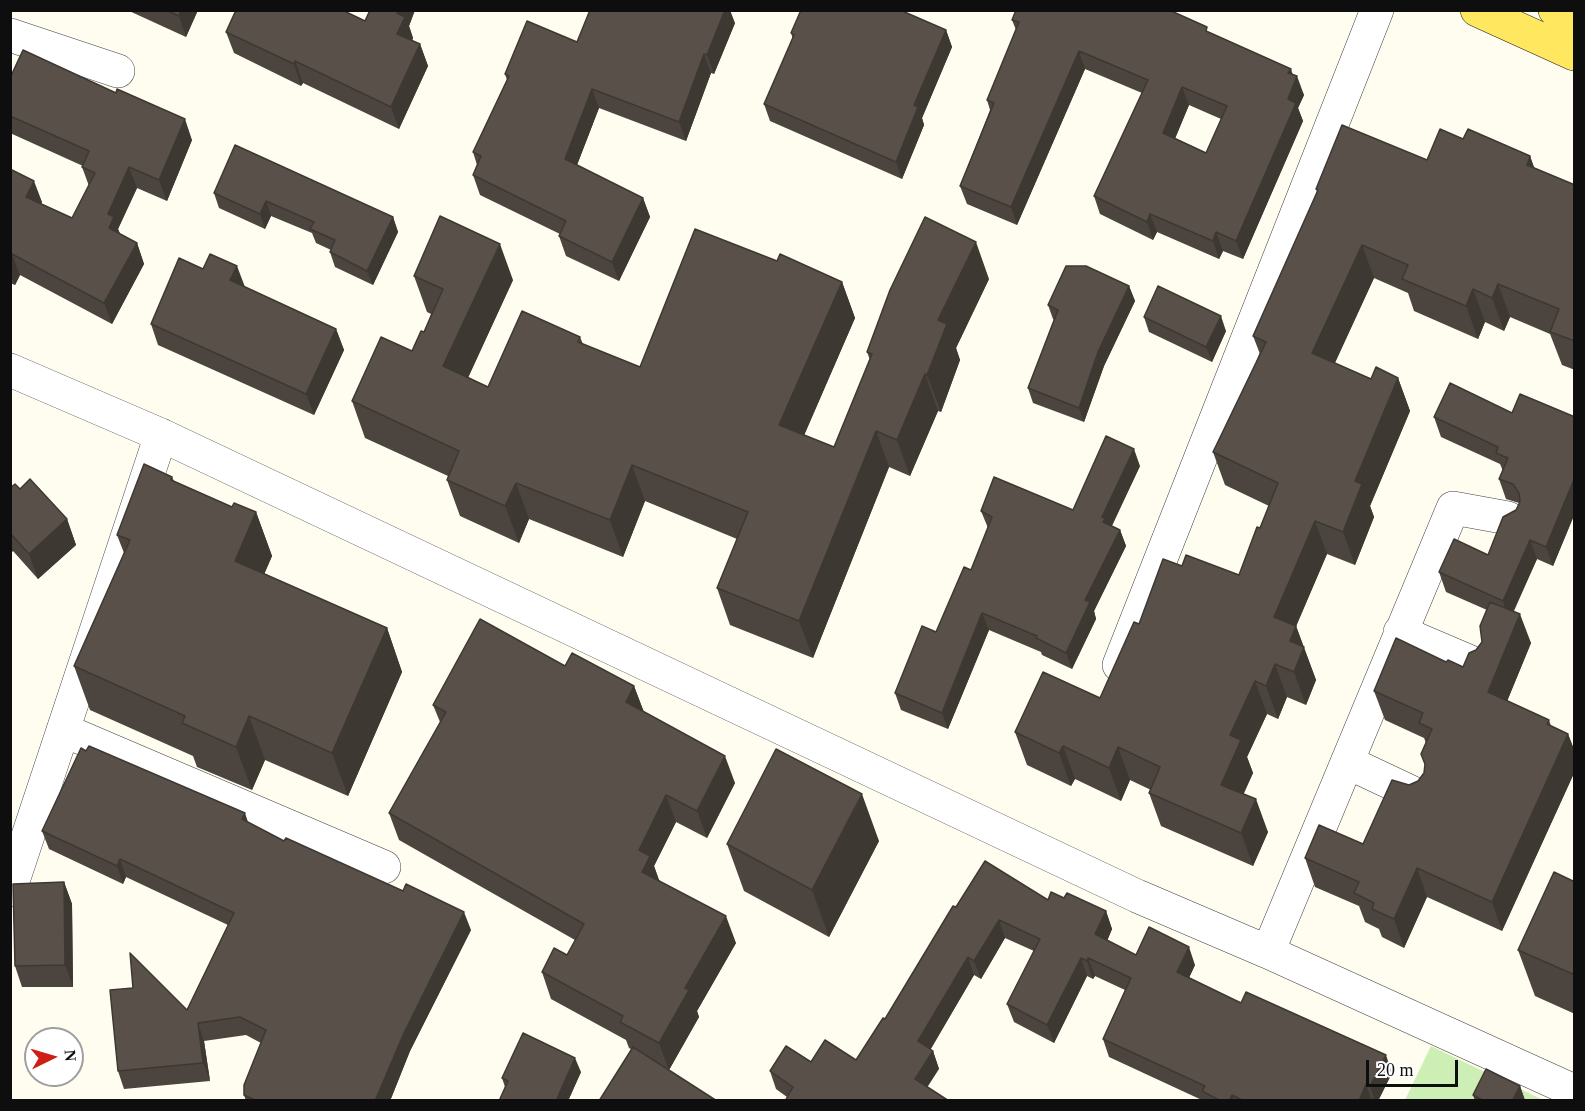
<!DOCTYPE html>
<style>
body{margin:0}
#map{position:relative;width:1585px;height:1111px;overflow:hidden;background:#fffdef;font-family:Georgia,serif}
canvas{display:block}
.frame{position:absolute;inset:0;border:12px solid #0e0e0e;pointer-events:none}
.north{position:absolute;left:24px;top:1027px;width:60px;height:60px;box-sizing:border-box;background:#fff;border:2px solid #9f9f9f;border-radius:50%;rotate:85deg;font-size:16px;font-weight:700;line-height:24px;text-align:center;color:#0e0e0e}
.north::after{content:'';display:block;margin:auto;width:21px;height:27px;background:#ce1e16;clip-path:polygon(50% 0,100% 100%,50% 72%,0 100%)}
.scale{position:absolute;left:1366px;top:1060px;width:92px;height:27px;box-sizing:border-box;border:3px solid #0e0e0e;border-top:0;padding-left:8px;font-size:18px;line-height:21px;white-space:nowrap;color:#0e0e0e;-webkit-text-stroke:4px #fff;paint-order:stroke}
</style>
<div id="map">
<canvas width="1585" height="1111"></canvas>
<div class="frame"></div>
<div class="north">N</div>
<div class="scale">20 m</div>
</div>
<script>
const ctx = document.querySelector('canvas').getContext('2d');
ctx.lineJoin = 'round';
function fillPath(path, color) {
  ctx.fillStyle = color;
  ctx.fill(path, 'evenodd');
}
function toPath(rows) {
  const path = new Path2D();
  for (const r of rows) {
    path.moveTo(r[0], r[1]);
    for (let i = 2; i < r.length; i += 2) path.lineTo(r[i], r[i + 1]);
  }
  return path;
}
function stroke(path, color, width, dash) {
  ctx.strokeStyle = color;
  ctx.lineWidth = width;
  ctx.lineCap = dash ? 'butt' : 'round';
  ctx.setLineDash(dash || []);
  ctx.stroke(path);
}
const green = toPath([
 [1431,1046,1543,1100,1405,1100]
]);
const minor = toPath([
 [10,35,118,71],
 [10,370,161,435,1137,896,1268,952,1574,1091],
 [1400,632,1475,664],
 [1119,665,1377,10],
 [63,730,384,867],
 [1347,762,1417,795],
 [10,890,161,435],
 [1268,952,1453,508,1508,518]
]);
const major = toPath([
 [1477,10,1574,54],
 [1555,10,1574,20]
]);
const wall = toPath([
 [127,10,198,10,186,37],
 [370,10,415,10,409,26,413,38,412,41,420,44,428,66,399,129,303,83,301,86,234,53,226,32,365,21],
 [1012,20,1209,32,1293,75,1304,95,1298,108,1303,121,1243,259,1223,251,1219,259,1157,232,1153,240,1100,214,1094,196,1142,93,1085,69,1017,225,967,204,960,186,990,110,987,100,1016,30],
 [1189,105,1221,119,1206,153,1175,138],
 [735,23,714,74,711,73,686,141,599,108,577,165,643,198,650,217,619,281,566,256,559,236,560,234,480,195,473,175,477,165,473,152,507,80,505,74,577,42],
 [946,30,952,47,922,118,924,125,902,179,770,121,764,104,793,39,791,33],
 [10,78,192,140,167,201,137,188,118,229,120,234,137,243,144,264,112,324,20,275,15,285,10,283,10,169,42,202,41,204,72,218,89,186,82,167,83,166,10,133],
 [1463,139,1530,156,1534,168,1575,185,1575,370,1562,365,1550,334,1510,317,1504,331,1485,322,1478,339,1414,311,1408,293,1374,278,1335,363,1371,379,1398,378,1410,411,1370,506,1374,517,1355,565,1327,554,1296,626,1316,680,1306,705,1287,697,1278,719,1267,714,1247,757,1253,773,1243,794,1268,832,1253,866,1161,826,1149,793,1151,790,1130,780,1121,801,1075,779,1071,786,1027,765,1015,732,1100,698,1139,624,1182,566,1239,575,1260,528,1269,506,1225,485,1213,452,1260,354,1253,336,1317,192,1316,189,1427,160],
 [214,193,393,217,398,232,373,285,335,267,330,252,331,250,316,243,312,233,271,216,265,229,219,208],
 [777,261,842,282,855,318,804,435,834,447,870,360,867,352,989,279,956,348,960,360,941,412,938,411,910,476,889,467,813,658,730,625,717,588,737,539,645,501,623,557,529,519,519,543,460,516,447,480,448,476,365,438,352,401,412,351,424,332,431,314,427,312,414,276,513,280,468,377,488,387,580,337,583,344,640,367],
 [1129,286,1135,301,1104,366,1084,422,1033,403,1028,388,1054,320,1053,319,1048,305],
 [245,287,336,329,344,350,314,415,158,345,151,324],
 [1144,317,1226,331,1212,362,1149,332],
 [1512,413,1575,417,1575,513,1553,566,1537,559,1514,611,1531,643,1507,701,1549,720,1551,726,1568,734,1575,752,1575,771,1502,931,1427,897,1404,948,1382,937,1379,929,1365,922,1359,906,1315,887,1305,858,1363,844,1409,785,1418,781,1424,773,1425,765,1421,754,1426,743,1424,738,1385,720,1374,691,1446,662,1463,667,1482,642,1487,610,1446,592,1439,572,1488,555,1516,510,1519,503,1506,499,1499,479,1503,471,1500,464,1441,437,1434,417],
 [1140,466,1112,526,1120,530,1126,546,1094,611,1096,619,1072,669,1042,655,1041,652,989,630,948,729,901,710,895,693,936,632,971,570,988,528,981,511,1073,510],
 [172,477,174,481,232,507,256,512,272,556,264,574,387,628,402,672,348,796,265,760,252,790,197,767,193,756,90,710,74,666,124,553,117,535],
 [10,488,20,489,67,519,76,545,38,579,13,551,10,553],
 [565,666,634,686,644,712,735,783,707,838,676,822,654,866,659,880,736,943,697,1011,699,1017,669,1070,629,1048,626,1040,551,999,542,972,567,955,575,940,399,840,389,813,440,722,433,705],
 [248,822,284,841,471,930,410,1051,390,1101,246,1101,244,1095,261,1043,246,1035,204,1041,210,1081,124,1089,118,1071,187,1010,228,925,126,877,123,884,49,849,42,831],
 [879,841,829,937,744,891,727,844],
 [64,882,72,904,73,987,22,987,15,966],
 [1575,882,1575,1014,1535,996,1518,950],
 [1064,898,1106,911,1112,929,1107,941,1136,955,1195,965,1189,978,1241,1003,1392,1073,1378,1101,1204,1101,1109,1057,1103,1039,1125,990,1095,976,1093,979,1087,976,1054,1043,1014,1022,1007,1004,1034,951,1005,938,981,979,974,975,930,1050,933,1051,939,1069,787,1097,776,1089,770,1071,811,1062,856,1060,885,1019,956,907],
 [581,1072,568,1101,499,1101,505,1087,502,1078],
 [1520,1086,1525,1100,1475,1101,1473,1095]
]);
const shadedWall = toPath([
 [181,10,198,10,186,37,179,16],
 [398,10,415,10,409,26,413,38,405,55,397,34,397,13],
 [725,10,730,10,735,23,714,74,707,55],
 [946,30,952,47,922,118,924,125,902,179,896,162,914,105],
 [420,44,428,66,399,129,391,107],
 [1079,51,1085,69,1017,225,1011,207],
 [704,54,711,73,686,141,679,122],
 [295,61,303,83,301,86,294,64],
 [1291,69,1295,81,1297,76,1304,95,1298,108,1303,121,1243,259,1236,241,1288,99,1288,73],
 [1182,87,1189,105,1170,151,1163,133],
 [592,89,599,108,572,178,565,159],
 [185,119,192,140,167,201,159,180],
 [1530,156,1542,189,1527,165],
 [129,167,137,188,118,229,122,238,109,228,108,214],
 [34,181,42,202,34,218,26,197],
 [643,198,650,217,619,281,612,262],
 [266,201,271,216,265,229,260,214],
 [1150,214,1157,232,1153,240,1147,222],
 [393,217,398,232,373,285,367,271],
 [1216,232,1223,251,1219,259,1213,241],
 [976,242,989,279,956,348,960,360,941,412,927,375,938,320],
 [137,243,144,264,112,324,104,303],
 [500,244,513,280,457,402,443,366],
 [1362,245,1374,278,1324,386,1312,353],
 [12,254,20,275,15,285,10,273,10,258],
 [237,266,245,287,230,280],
 [842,282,855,318,793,461,779,425],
 [1498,284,1510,317,1504,331,1492,298],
 [1129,286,1135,301,1104,366,1084,422,1079,408,1098,352],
 [1473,289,1485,322,1478,339,1466,306],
 [1221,316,1226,331,1212,362,1206,347],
 [336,329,344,350,314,415,306,394],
 [925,374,938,411,910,476,897,440],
 [1398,378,1410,411,1370,506,1374,517,1355,565,1343,532,1355,481],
 [876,431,889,467,813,658,799,621],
 [1134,449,1140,466,1109,531,1109,538,1102,517],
 [632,465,645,501,623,557,610,520],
 [1575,477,1575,513,1553,566,1546,547],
 [516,483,529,519,519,543,505,506],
 [256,512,272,556,251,605,235,561],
 [67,519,76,545,38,579,29,554],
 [1315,521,1327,554,1286,650,1274,617],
 [1120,530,1126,546,1094,611,1096,619,1072,669,1066,653,1085,600],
 [1530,540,1537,559,1509,620,1503,601],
 [10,543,13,551,10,553],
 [982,613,989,630,948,729,942,713],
 [1520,614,1531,643,1499,721,1488,692],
 [1296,626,1316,680,1306,705,1294,672,1290,641],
 [387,628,402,672,348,796,332,753],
 [1275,664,1287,697,1278,719,1266,686],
 [1255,681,1267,714,1247,757,1253,773,1233,818,1221,785,1230,735],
 [634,686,644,713,626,702],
 [249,716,265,760,252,790,236,747],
 [1568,734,1575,752,1575,771,1502,931,1492,902],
 [1063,746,1075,779,1071,786,1059,753],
 [1118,747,1130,780,1121,801,1109,768],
 [725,756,735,783,707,838,697,811],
 [862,794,879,841,829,937,812,890],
 [666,795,676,822,654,866,660,883,642,872,639,850],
 [1256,799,1268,832,1253,866,1241,833],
 [245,813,251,831,242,819],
 [120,859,126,877,123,884,117,866],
 [1417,868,1427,897,1404,948,1394,919],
 [64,882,72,904,73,987,65,965],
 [1106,911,1112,929,1102,953,1095,934],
 [464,912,471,930,410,1051,390,1101,375,1101,404,1033],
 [726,916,736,943,697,1011,699,1017,669,1070,659,1043,685,988],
 [999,920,1005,938,981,979,974,961],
 [1189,947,1195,965,1183,990,1177,972],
 [968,957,974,975,925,1059,918,1041],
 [1081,958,1087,976,1054,1043,1047,1025],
 [1088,958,1095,976,1093,979,1087,961],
 [198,1023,204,1041,210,1081,203,1063],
 [933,1051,939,1069,921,1097,915,1079],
 [1386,1055,1392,1073,1378,1101,1375,1101,1370,1086],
 [575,1058,581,1072,568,1101,556,1101],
 [1366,1084,1372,1101,1359,1101],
 [1520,1086,1525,1101,1512,1101],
 [1232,1095,1234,1101,1229,1101]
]);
const building = toPath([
 [166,10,181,10,179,16,166,10],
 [236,10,342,10,365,21,370,10,398,10,397,13,405,17,397,34,420,44,391,107,295,61,294,64,226,32,236,10],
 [590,10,725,10,707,55,704,54,679,122,592,89,565,159,643,198,612,262,559,236,566,221,473,175,481,156,473,152,509,76,505,74,527,21,577,42,590,10],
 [801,10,900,10,946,30,914,105,918,107,896,162,764,104,794,35,791,33,801,10],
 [1016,10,1169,10,1207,27,1206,31,1291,69,1288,73,1297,76,1288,99,1296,103,1236,241,1216,232,1213,241,1150,214,1147,222,1094,196,1148,80,1079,51,1011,207,960,186,994,103,987,100,1019,22,1012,20,1016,10],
 [1182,87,1227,106,1206,153,1163,133,1182,87],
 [23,50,116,93,117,89,185,119,159,180,129,167,108,214,114,217,109,228,137,243,104,303,12,254,10,258,10,169,34,181,26,197,72,218,95,173,82,167,89,151,10,116,10,78,23,50],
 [1342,125,1427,160,1440,129,1463,139,1468,129,1530,156,1527,165,1575,185,1575,341,1550,332,1559,309,1498,284,1492,298,1473,289,1466,306,1402,279,1408,265,1362,245,1312,353,1371,379,1376,367,1398,378,1355,481,1362,484,1343,532,1315,521,1274,617,1296,626,1290,641,1304,647,1294,672,1275,664,1266,686,1255,681,1230,735,1241,740,1221,785,1256,799,1241,833,1149,793,1160,767,1118,747,1109,768,1063,746,1059,753,1015,732,1043,672,1100,698,1134,622,1139,624,1163,559,1182,566,1186,555,1239,575,1257,527,1260,528,1278,483,1213,452,1266,342,1253,336,1318,190,1316,189,1342,125],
 [235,145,393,217,367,271,330,252,335,240,310,229,314,222,266,201,260,214,214,193,235,145],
 [440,216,500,244,443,366,488,387,522,311,580,337,578,342,640,367,695,229,777,261,780,254,842,282,779,425,834,447,872,354,867,352,890,290,925,217,976,242,938,320,947,324,927,375,925,374,897,440,876,431,799,621,717,588,748,512,632,465,610,520,516,483,505,506,447,480,459,451,352,401,381,337,412,351,421,331,424,332,443,289,414,276,440,216],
 [210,254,237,266,230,280,336,329,306,394,151,324,179,258,203,269,210,254],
 [1066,266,1086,266,1129,286,1098,352,1079,408,1028,388,1058,310,1048,305,1066,266],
 [1158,286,1221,316,1206,347,1144,317,1158,286],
 [1450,383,1512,413,1520,394,1575,417,1575,477,1546,547,1530,540,1503,601,1439,572,1454,539,1488,555,1503,517,1516,510,1520,502,1519,493,1513,484,1499,479,1508,458,1496,453,1498,447,1434,417,1450,383],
 [1106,436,1134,449,1102,517,1105,518,1103,522,1120,530,1085,600,1090,602,1066,653,1036,638,1037,636,982,613,942,713,895,693,922,626,936,632,964,567,971,570,992,517,981,511,994,477,1073,510,1106,436],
 [144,464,172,477,171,480,232,507,234,503,256,512,235,561,387,628,332,753,249,716,236,747,182,723,185,716,74,666,130,540,117,535,144,464],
 [30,479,67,519,29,554,10,533,10,488,15,484,20,489,30,479],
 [1490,602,1520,614,1488,692,1549,720,1547,724,1568,734,1492,902,1417,868,1394,919,1372,909,1374,903,1354,893,1359,882,1305,858,1319,825,1363,844,1392,780,1409,785,1418,781,1424,773,1425,764,1421,754,1432,729,1419,723,1423,713,1374,691,1396,638,1446,662,1448,660,1463,667,1469,653,1476,650,1482,642,1480,626,1490,602],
 [480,619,565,666,572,653,634,686,626,702,725,756,697,811,666,795,639,850,650,856,642,872,726,916,685,988,689,990,659,1043,620,1022,623,1016,542,972,554,948,567,955,584,924,389,813,446,712,433,705,480,619],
 [89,746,245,813,242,819,284,841,286,838,403,891,406,884,464,912,404,1033,375,1101,257,1101,244,1095,244,1085,266,1030,240,1017,198,1023,203,1063,118,1071,110,990,133,988,130,953,187,1010,234,913,120,859,117,866,42,831,81,748,86,751,89,746],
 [776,749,862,794,812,890,727,844,776,749],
 [985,861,1048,900,1051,892,1064,898,1067,893,1106,911,1095,934,1136,955,1149,927,1189,947,1177,972,1241,1003,1246,992,1386,1055,1370,1086,1366,1084,1359,1101,1244,1101,1232,1095,1229,1101,1221,1101,1202,1091,1205,1086,1103,1039,1131,978,1088,958,1087,961,1081,958,1047,1025,1007,1004,1040,939,999,920,974,961,968,957,918,1041,933,1051,915,1079,949,1101,785,1101,793,1087,770,1071,786,1046,811,1062,825,1040,856,1060,883,1018,885,1019,953,906,956,907,985,861],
 [1554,872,1575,882,1575,975,1518,950,1554,872],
 [64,882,65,965,15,966,13,884,64,882],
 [523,1033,575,1058,556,1101,499,1101,508,1081,502,1078,523,1033],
 [633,1047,717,1101,599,1101,633,1047],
 [1486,1069,1520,1086,1512,1101,1484,1101,1473,1095,1486,1069]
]);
fillPath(green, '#cdeeb4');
stroke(minor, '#414141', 34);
stroke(major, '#1f1f1f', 34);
stroke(minor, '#fff', 33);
stroke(major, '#ffe75f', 33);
fillPath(wall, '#4c453f');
fillPath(shadedWall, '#3e3833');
fillPath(building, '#585049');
stroke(building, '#3e3833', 1.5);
</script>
